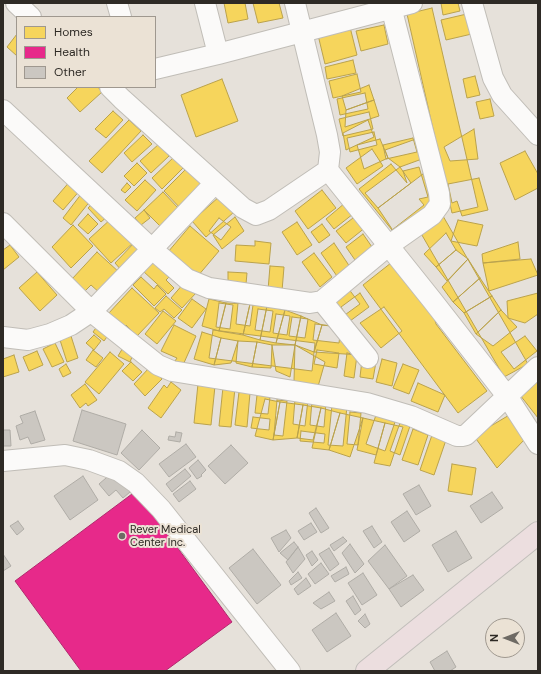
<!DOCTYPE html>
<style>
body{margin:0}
#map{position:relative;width:541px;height:674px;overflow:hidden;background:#e6e1da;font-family:"DM Sans",sans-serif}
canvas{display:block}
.frame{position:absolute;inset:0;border:4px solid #2e2a25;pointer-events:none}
.legend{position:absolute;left:16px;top:16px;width:140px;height:72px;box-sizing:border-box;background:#ebe2d5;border:1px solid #9f988f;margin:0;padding:5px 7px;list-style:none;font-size:12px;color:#2e2a25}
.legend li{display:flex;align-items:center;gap:8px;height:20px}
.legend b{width:20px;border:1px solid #9f988f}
.north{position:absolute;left:485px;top:618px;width:40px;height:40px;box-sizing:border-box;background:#ebe2d5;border:1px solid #9f988f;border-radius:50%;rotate:270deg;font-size:11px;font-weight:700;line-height:16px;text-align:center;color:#2e2a25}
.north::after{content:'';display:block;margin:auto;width:14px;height:18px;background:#6e6a64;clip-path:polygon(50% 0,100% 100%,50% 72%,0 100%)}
</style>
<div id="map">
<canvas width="541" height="674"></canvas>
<div class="frame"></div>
<ul class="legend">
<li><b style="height:11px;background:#f6d55c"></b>Homes</li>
<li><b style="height:11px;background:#e7298a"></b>Health</li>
<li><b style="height:11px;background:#cbc7c1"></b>Other</li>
</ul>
<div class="north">N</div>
</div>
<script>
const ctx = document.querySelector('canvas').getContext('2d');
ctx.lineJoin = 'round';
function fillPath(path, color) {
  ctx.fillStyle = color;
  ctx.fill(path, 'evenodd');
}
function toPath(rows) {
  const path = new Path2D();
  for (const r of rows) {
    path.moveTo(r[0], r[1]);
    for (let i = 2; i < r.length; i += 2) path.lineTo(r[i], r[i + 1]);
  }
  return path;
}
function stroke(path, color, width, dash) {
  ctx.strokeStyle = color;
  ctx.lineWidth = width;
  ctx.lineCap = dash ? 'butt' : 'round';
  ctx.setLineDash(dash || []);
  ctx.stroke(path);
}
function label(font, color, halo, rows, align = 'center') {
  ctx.font = font + ' "DM Sans",sans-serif';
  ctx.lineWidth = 4;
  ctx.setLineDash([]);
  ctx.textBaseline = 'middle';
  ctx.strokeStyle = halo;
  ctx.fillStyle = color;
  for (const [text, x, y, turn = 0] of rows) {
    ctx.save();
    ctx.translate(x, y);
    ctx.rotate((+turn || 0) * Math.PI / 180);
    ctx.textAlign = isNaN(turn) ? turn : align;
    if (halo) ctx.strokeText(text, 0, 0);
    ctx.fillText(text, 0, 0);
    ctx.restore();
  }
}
const homes = toPath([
 [224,3,245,3,248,19,228,23,224,3],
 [253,3,279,3,283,18,258,23,253,3],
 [441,3,458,3,460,11,443,15,441,3],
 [432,8,478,207,452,213,407,14,432,8],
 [471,13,476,33,446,40,441,20,471,13],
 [384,25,388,44,361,51,356,31,384,25],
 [350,27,357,55,325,64,318,35,350,27],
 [17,34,17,56,7,47,17,34],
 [353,60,356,73,327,79,325,67,353,60],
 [357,74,361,92,333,98,329,81,357,74],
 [475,76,480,95,467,98,463,79,475,76],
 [222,79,238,121,196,137,181,95,222,79],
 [369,85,374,100,346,110,342,96,369,85],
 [78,87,98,87,102,92,80,112,67,98,78,87],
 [365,93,368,109,340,115,337,99,365,93],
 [490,99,494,116,480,119,476,102,490,99],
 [374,100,379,116,345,127,346,110,374,100],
 [113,111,123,120,106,138,95,129,113,111],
 [369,112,373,129,343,136,339,119,369,112],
 [129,120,141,131,102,173,89,161,129,120],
 [368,120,374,137,346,150,343,133,368,120],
 [474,129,478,159,450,161,444,147,474,129],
 [374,132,377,145,350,152,347,138,374,132],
 [143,135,152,144,132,162,124,153,143,135],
 [413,138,417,152,386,159,383,145,413,138],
 [380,139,388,158,364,169,357,145,380,139],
 [416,139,422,159,400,167,388,158,385,150,416,139],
 [159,144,169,156,151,173,140,161,159,144],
 [372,149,383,166,357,184,346,168,372,149],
 [525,151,538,174,538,188,515,200,500,163,525,151],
 [174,157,184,167,162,189,152,178,174,157],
 [137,163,147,173,134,186,124,176,137,163],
 [391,164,407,183,403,171,419,167,428,197,419,199,424,205,392,230,359,189,391,164],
 [400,167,411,183,378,208,365,193,400,167],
 [187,168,207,188,183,211,164,191,187,168],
 [423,174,435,208,396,235,378,208,423,174],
 [479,178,488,210,462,216,457,201,452,203,448,184,479,178],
 [71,180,81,189,63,210,53,201,71,180],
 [145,180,156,190,137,211,125,200,145,180],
 [127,183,131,187,125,193,121,190,127,183],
 [322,190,336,208,308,229,295,211,322,190],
 [163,192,179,209,161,227,144,210,163,192],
 [82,193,91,200,71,225,63,218,82,193],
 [220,196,234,212,206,237,192,221,220,196],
 [95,201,108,216,101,222,88,208,95,201],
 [345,203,353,214,334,229,326,219,345,203],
 [144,210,150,218,141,225,135,218,144,210],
 [88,214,98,224,88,234,78,225,88,214],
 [357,215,366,227,346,243,336,231,357,215],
 [443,216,528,364,504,377,419,230,443,216],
 [235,217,244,231,222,249,213,235,235,217],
 [112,218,134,242,111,263,89,239,112,218],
 [219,218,231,227,221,240,209,231,219,218],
 [458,220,483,225,477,246,451,241,458,220],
 [297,222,312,245,297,255,282,232,297,222],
 [322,224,330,235,319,243,311,232,322,224],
 [73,225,93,246,71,268,52,247,73,225],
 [190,226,219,251,197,277,168,252,190,226],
 [446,233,456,250,436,267,424,254,446,233],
 [363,234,372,247,355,260,346,247,363,234],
 [136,241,148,252,122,271,115,263,136,241],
 [255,241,271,243,269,264,235,261,236,245,255,246,255,241],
 [518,242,520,259,483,263,482,254,518,242],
 [334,243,352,270,339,279,321,253,334,243],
 [10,245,19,257,3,270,3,250,10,245],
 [456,250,468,259,447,281,436,267,456,250],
 [97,252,120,273,101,294,91,285,85,291,72,279,97,252],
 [314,253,332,277,320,287,302,262,314,253],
 [468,259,480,278,453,302,442,287,468,259],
 [531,259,538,275,489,291,483,263,531,259],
 [152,260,170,276,166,280,174,288,168,294,143,271,152,260],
 [391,263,430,301,436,324,487,391,458,413,363,285,391,263],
 [270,266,284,267,282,291,268,290,270,266],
 [37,272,57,295,40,311,19,288,37,272],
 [228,272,247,273,246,284,228,282,228,272],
 [141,277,154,289,157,285,166,294,154,306,133,285,141,277],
 [480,278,492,296,464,313,453,302,480,278],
 [184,283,196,293,182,308,171,298,184,283],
 [132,288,159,313,137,336,126,325,123,328,108,314,132,288],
 [348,288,360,304,342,317,330,301,348,288],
 [360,293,369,307,350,321,341,307,360,293],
 [538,293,538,314,525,323,508,318,507,301,538,293],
 [166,296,182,310,174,318,164,309,160,312,155,308,166,296],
 [492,296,501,310,476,334,464,313,492,296],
 [192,299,206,309,192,328,178,318,192,299],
 [209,299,226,303,219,331,202,326,209,299],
 [219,303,233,305,230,329,216,327,219,303],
 [226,303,250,304,243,335,219,331,226,303],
 [238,303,253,305,250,326,236,324,238,303],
 [250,304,267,306,260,340,243,335,250,304],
 [267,306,285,310,276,343,260,340,267,306],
 [384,307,402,331,381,348,360,323,384,307],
 [258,309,273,311,270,332,255,330,258,309],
 [285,310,301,316,295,345,276,343,285,310],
 [501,310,517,327,493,346,476,334,501,310],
 [163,311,176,321,157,344,145,334,163,311],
 [276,314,290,316,287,335,273,333,276,314],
 [301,316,322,325,314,352,295,345,301,316],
 [292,317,308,319,305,338,289,336,292,317],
 [315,324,341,327,339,343,313,340,315,324],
 [98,325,109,334,104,341,93,332,98,325],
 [174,325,196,336,183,365,175,361,177,358,161,351,174,325],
 [322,325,339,327,360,355,314,352,322,325],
 [213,330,315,343,312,371,209,358,213,330],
 [202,332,221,338,214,365,194,359,202,332],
 [94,335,101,341,94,350,86,343,94,335],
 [71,336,78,358,67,362,60,340,71,336],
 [525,336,537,351,514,369,501,352,525,336],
 [221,338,238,341,231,363,214,365,221,338],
 [238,341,257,342,252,367,236,363,238,341],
 [257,342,272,345,271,368,252,367,257,342],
 [55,343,64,362,52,367,43,349,55,343],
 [272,345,295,345,290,377,276,371,272,345],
 [295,345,325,362,317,390,294,381,295,345],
 [124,346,134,352,130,362,118,356,124,346],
 [93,350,103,358,96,367,86,360,93,350],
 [317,350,339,353,337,368,314,364,317,350],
 [37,351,43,365,29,371,23,357,37,351],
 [110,352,124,364,99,394,85,382,110,352],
 [347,353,357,355,354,378,344,376,347,353],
 [14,355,19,372,3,377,3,359,14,355],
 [382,359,397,363,392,386,376,382,382,359],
 [362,360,376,362,373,379,360,377,362,360],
 [131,362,142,372,133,381,122,371,131,362],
 [66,364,71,373,63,377,59,369,66,364],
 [403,364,419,370,409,394,393,388,403,364],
 [150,367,162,379,145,396,134,384,150,367],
 [538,381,538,418,520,395,538,381],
 [171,382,181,390,161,418,148,408,164,385,167,388,171,382],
 [418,383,445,395,438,412,411,401,418,383],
 [85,384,97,400,88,406,86,403,80,408,71,395,85,384],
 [198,384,215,386,211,425,194,423,198,384],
 [223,387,235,388,231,427,219,426,223,387],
 [239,392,250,393,247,427,235,425,239,392],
 [257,395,270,397,268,414,255,413,257,395],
 [265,399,280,402,273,440,255,436,265,399],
 [295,399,308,400,305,426,293,424,295,399],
 [277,400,287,401,283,436,274,435,277,400],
 [312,401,326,403,324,427,310,425,312,401],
 [280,402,303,405,297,438,273,440,280,402],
 [303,405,321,408,313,440,297,438,303,405],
 [332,405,347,406,343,446,328,445,332,405],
 [321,408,340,413,329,450,312,448,321,408],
 [350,412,361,413,358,445,347,444,350,412],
 [340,413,363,418,350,457,329,450,340,413],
 [511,414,526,438,497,468,474,436,511,414],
 [376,415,395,422,385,451,366,444,376,415],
 [253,417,270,419,269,430,251,428,253,417],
 [363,418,385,423,376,455,357,450,363,418],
 [385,423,403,427,390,466,374,463,385,423],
 [400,423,410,426,400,455,390,451,400,423],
 [413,429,428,435,418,465,402,460,413,429],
 [301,431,325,434,324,443,300,441,301,431],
 [432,435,446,440,434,475,420,470,432,435],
 [452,464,476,468,472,495,448,491,452,464]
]);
const health = toPath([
 [136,491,232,622,165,671,81,671,15,581,136,491]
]);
const building = toPath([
 [82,410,126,424,117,455,73,441,82,410],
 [35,411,45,440,31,444,28,437,20,440,16,426,23,423,20,416,35,411],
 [3,430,10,430,11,446,3,446,3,430],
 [142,430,160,448,139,470,121,453,142,430],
 [176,432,182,433,180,442,168,440,169,436,175,437,176,432],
 [186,444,196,457,169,477,159,464,186,444],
 [231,445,248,463,225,484,208,466,231,445],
 [198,460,206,470,201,475,202,476,197,479,189,468,198,460],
 [185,469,191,476,172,492,166,484,185,469],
 [113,472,130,492,123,498,116,490,109,496,99,484,113,472],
 [83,476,98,500,70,520,54,496,83,476],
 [190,481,196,489,179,502,173,494,190,481],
 [419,485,431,506,416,515,403,494,419,485],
 [492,492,503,508,481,523,470,506,492,492],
 [316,508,329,528,321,533,309,513,316,508],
 [407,511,420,531,404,542,391,522,407,511],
 [18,521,24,529,17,535,10,526,18,521],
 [311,523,317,532,304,540,298,531,311,523],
 [372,526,382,542,374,548,363,531,372,526],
 [286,530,291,538,279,552,271,538,286,530],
 [456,531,472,558,448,572,432,545,456,531],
 [343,537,347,541,334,551,330,545,343,537],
 [294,542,298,547,288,560,280,553,294,542],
 [350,544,364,564,355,573,342,553,350,544],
 [385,545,407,576,389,589,368,561,385,545],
 [298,547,305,559,293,573,286,562,298,547],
 [329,548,339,564,330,571,319,554,329,548],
 [253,549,281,585,257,604,229,568,253,549],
 [312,551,318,560,312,566,306,555,312,551],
 [3,554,11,566,3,571,3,554],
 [321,563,329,574,315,584,308,574,321,563],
 [346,567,349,574,335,582,331,576,346,567],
 [298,572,302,578,291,585,289,581,298,572],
 [363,573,377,595,362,605,348,583,363,573],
 [413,575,424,590,401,607,389,589,413,575],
 [306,578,311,586,298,595,294,589,306,578],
 [329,592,335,601,321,609,313,603,329,592],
 [353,596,361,610,355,615,346,601,353,596],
 [336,613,351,636,327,652,312,630,336,613],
 [365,614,370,624,365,628,358,621,365,614],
 [447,651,456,667,450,671,435,671,430,662,447,651]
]);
const minor = toPath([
 [16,3,31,17],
 [117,3,121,17],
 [205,3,218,54],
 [295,3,327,135,330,152,328,170],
 [472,3,493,78,502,95,538,135],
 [155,69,218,54,412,3],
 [110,87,122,99,243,208,256,215,269,210,328,170,432,300,507,396,538,444],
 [3,110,152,249,187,279,209,288,310,303,322,301,388,246,432,215,440,204,439,193,390,3],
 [3,223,94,314,158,365,172,371,367,403,411,416,457,436,462,436,466,435,538,367],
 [322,301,368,358],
 [3,337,28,340,50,334,71,325,92,311,152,249,215,183],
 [3,461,65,455,89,460,119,471,136,483,161,509,290,671]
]);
const highway = toPath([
 [367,671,538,533]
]);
const markers = [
 [122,536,4,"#6e6a64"]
];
const poiNames = [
 ["Rever Medical",130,530],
 ["Center Inc.",130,543]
];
fillPath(homes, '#f6d55c');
stroke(homes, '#baa24c', 1);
fillPath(health, '#e7298a');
stroke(health, '#b0296c', 1);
fillPath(building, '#cbc7c1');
stroke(building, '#afaca6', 1);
stroke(minor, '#c0bdb7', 22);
stroke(highway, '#c1beba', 24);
stroke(minor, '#fbfaf9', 20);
stroke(highway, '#ecdedf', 22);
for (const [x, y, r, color] of markers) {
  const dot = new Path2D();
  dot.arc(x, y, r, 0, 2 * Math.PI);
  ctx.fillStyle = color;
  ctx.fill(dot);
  stroke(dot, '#ebe2d5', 1.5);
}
label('11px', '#2e2a25', '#ebe2d5', poiNames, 'left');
</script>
